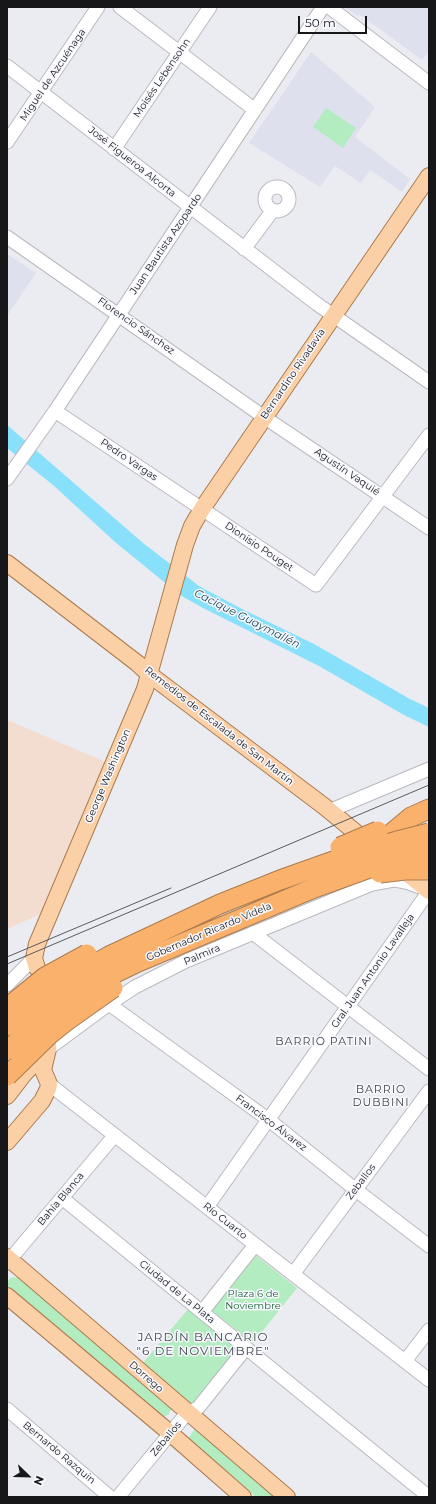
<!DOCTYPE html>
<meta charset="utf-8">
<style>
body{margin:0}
#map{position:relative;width:436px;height:1504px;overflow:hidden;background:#ebecf2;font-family:Montserrat,sans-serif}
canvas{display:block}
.frame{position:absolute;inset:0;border:8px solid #171719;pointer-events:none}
.north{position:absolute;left:8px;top:1456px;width:40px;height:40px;-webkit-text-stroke:3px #f8f9ff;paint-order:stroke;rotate:113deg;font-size:11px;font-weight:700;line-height:16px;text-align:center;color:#171719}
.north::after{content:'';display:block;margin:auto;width:14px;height:18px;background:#171719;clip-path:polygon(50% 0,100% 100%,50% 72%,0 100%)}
.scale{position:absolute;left:298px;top:16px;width:69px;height:18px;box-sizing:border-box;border:2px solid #171719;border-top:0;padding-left:5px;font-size:12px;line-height:14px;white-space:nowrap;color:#171719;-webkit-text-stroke:3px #f8f9ff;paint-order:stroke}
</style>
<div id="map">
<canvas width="436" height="1504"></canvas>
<div class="frame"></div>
<div class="north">N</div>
<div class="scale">50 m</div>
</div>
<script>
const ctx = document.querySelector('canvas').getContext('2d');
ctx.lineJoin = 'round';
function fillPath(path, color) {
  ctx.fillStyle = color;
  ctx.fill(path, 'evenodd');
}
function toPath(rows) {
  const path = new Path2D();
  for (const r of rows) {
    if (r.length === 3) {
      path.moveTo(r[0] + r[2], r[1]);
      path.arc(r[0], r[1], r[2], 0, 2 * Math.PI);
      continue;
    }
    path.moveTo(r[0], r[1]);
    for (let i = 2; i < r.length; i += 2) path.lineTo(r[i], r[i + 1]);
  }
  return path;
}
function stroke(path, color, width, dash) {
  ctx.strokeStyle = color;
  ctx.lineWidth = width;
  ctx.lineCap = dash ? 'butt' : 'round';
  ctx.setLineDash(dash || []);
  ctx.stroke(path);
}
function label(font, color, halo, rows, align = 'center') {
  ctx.font = font + ' Montserrat,sans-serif';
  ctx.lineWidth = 3;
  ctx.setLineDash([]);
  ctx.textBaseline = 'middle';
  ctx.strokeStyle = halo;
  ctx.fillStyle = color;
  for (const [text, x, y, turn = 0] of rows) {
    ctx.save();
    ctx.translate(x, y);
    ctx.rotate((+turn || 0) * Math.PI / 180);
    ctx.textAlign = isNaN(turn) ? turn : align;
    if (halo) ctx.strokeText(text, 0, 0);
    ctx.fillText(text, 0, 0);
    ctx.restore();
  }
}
const commercial = toPath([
 [7,720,106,762,41,914,7,929]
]);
const built = toPath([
 [344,7,429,7,429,51,422,60,359,14,358,16],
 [311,52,375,107,355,137,410,179,402,192,370,170,361,183,335,166,320,187,249,143],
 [7,254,36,273,7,316]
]);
const green = toPath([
 [326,108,356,128,343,148,313,127],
 [254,1254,297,1288,253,1343,211,1310],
 [13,1277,19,1278,169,1405,171,1410,168,1415,162,1417,11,1290,8,1286,7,1283,10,1278],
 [188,1309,235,1347,236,1353,192,1406,142,1364],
 [194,1430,197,1430,276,1497,256,1497,190,1441,189,1437]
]);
const water = toPath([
 [7,425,143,543,199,586,244,610,314,644,410,699,429,708,429,727,404,715,319,666,203,608,180,595,115,542,53,485,7,448]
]);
const minor = toPath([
 [120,7,255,110],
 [329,7,429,83],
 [7,66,317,304,429,382],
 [7,142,98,7],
 [114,149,210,7],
 [277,199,12],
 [7,237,264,417,429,528],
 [244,249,273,210],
 [55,411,316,585,429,435],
 [7,479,55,411,323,7],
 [329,811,429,769],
 [253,933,429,1069],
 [7,985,34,958],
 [109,1004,269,1120,356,1190,429,1246],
 [48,1049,109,1004,135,987,186,961,372,884,394,880,409,883,422,888],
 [49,1084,429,1380],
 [62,1198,423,1492],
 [207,1207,429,891],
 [7,1263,115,1135],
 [293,1274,429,1091],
 [202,1312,255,1245],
 [405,1361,429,1330],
 [7,1409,110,1497],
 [118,1497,187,1413,198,1408,246,1348]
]);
const major = toPath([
 [7,563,137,663,149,674,325,807,371,845],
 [399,867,429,891],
 [37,968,34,958,37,944,145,689,185,545,192,526,202,509,429,176],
 [7,1096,24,1074,46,1051],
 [7,1142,42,1101,48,1089,49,1084,43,1070,48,1049,48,1028],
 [7,1257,287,1497],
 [7,1296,170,1433,243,1497]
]);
const highway = toPath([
 [380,852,393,832,411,817,429,809]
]);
const tram = toPath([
 [7,957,171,888],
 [7,964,429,785]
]);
const highwayBridge = toPath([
 [340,847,378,831],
 [380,873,405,870,429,870],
 [7,1008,45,977,87,954],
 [7,1026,66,981,109,956,220,904,280,880,356,853,397,841,429,833],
 [7,1050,55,1011,74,998,111,975,138,962,314,888,386,862,429,850],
 [7,1076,50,1034,65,1022,113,988]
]);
const streetNames = [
 ["Miguel de Azcuénaga",53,75,-56],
 ["Moisés Lebensohn",162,78,-56],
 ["José Figueroa Alcorta",132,162,38],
 ["Juan Bautista Azopardo",166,244,-56],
 ["Florencio Sánchez",136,326,35],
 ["Bernardino Rivadavia",293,374,-56],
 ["Pedro Vargas",129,460,34],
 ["Agustín Vaquié",347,472,34],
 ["Dionisio Pouget",259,547,34],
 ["Remedios de Escalada de San Martín",219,726,38],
 ["George Washington",108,776,-67],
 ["Gobernador Ricardo Videla",209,932,-23],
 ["Palmira",202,955,-23],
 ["Gral. Juan Antonio Lavalleja",373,971,-55],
 ["Francisco Álvarez",271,1123,37],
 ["Zeballos",361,1182,-53],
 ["Bahía Blanca",61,1199,-50],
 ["Río Cuarto",225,1221,38],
 ["Ciudad de La Plata",177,1292,39],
 ["Dorrego",146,1377,41],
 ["Zeballos",166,1439,-50],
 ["Bernardo Razquin",59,1453,40]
];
const parkNames = [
 ["Plaza 6 de",253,1294],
 ["Noviembre",253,1306]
];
const waterNames = [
 ["Cacique Guaymallén",247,619,27]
];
const neighbourhoodNames = [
 ["BARRIO PATINI",324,1042],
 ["BARRIO",381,1090],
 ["DUBBINI",381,1103]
];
const quarterNames = [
 ["JARDÍN BANCARIO",203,1337],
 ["\"6 DE NOVIEMBRE\"",203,1351]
];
fillPath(commercial, '#f3ddd0');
fillPath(built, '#dfe0ee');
fillPath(green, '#b4ecc2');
fillPath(water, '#88e0fa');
stroke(minor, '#b9b9bf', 15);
stroke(major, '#ab7b4e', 18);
stroke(highway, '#ab7b4e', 21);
stroke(minor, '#fff', 13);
stroke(major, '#fcd0a6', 16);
stroke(highway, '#fab16b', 19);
stroke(tram, '#595a5d', 1);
stroke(highwayBridge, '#ab7b4e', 21, []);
stroke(highwayBridge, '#fab16b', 19);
label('10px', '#171719', '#f8f9ff', streetNames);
label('10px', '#206338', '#f8f9ff', parkNames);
label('italic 11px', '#1b444f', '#f8f9ff', waterNames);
ctx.letterSpacing = '1px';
label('11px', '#45464a', '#f8f9ff', neighbourhoodNames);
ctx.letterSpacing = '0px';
ctx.letterSpacing = '1px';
label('12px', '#45464a', '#f8f9ff', quarterNames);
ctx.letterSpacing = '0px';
</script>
